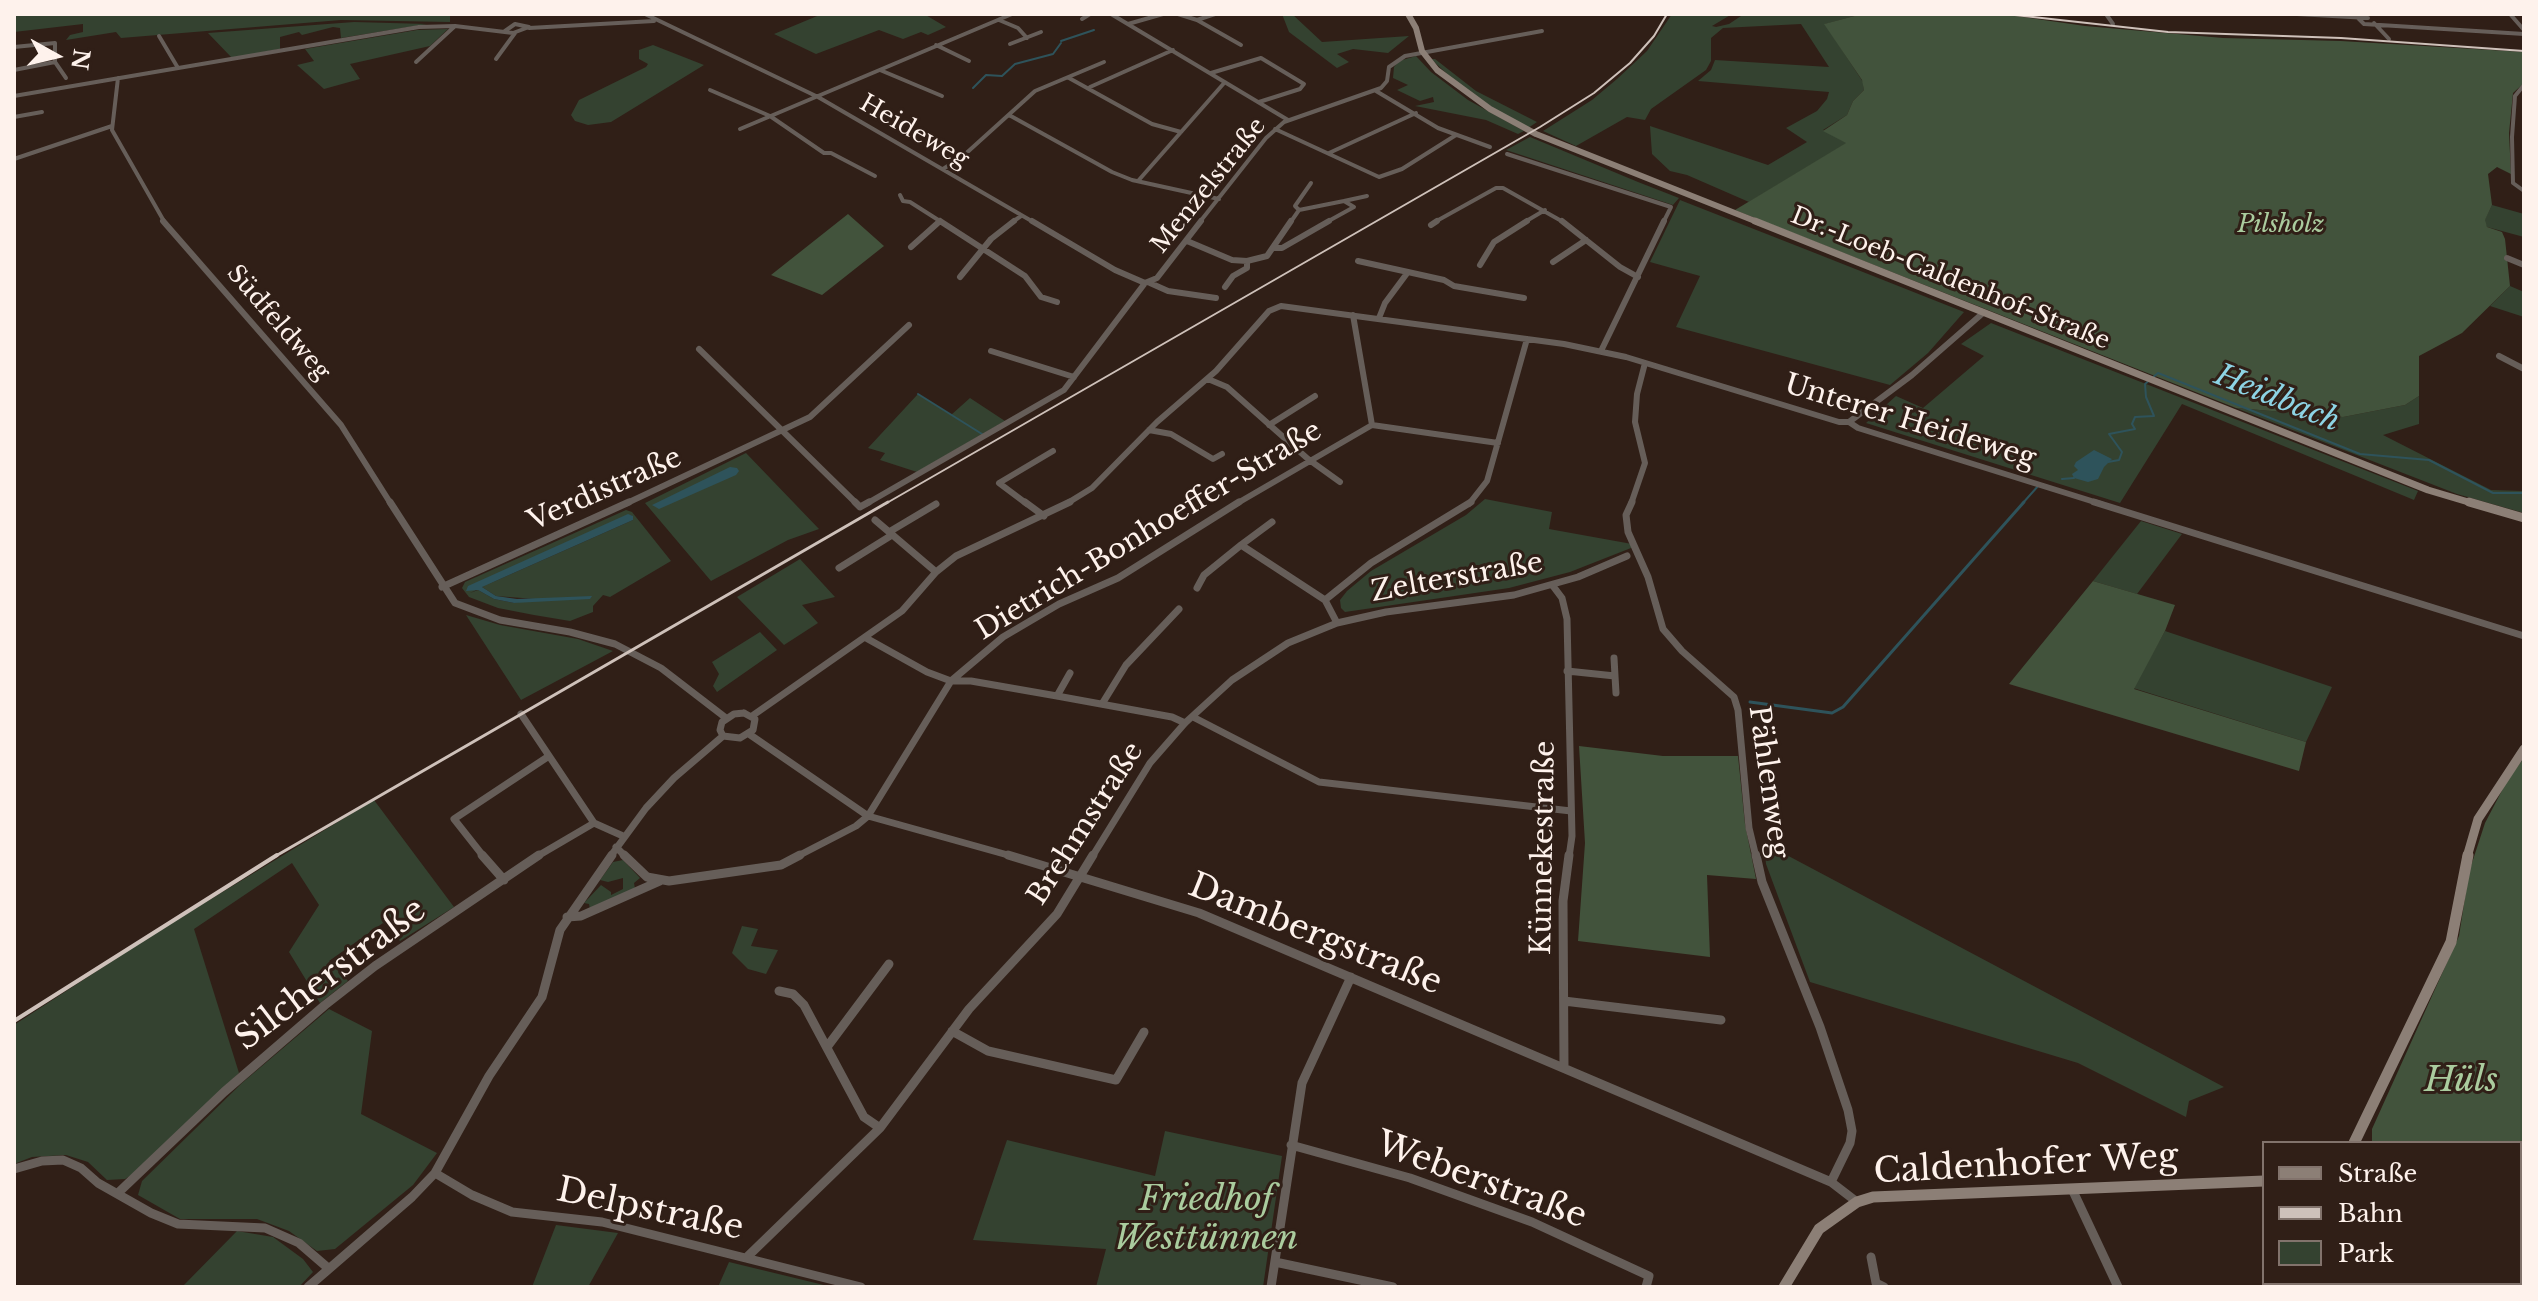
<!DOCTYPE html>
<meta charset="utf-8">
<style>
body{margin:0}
#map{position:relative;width:2538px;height:1301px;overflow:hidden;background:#301f17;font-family:"Libre Baskerville",serif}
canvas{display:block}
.frame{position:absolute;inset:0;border:16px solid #fef2ec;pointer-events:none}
.legend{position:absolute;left:2262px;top:1141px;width:260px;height:144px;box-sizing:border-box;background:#301f17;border:2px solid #82736c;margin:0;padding:10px 14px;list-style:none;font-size:24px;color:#fef2ec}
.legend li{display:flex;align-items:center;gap:16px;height:40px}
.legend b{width:40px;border:2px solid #82736c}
.north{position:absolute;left:16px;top:16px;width:80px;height:80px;-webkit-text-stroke:6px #301f17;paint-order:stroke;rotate:98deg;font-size:22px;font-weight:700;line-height:32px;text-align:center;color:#fef2ec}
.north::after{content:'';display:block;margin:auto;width:28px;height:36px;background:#fef2ec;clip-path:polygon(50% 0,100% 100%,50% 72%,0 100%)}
</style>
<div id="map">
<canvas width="2538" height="1301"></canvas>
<div class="frame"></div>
<ul class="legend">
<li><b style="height:10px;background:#8c7f76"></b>Straße</li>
<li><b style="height:10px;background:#cec1ba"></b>Bahn</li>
<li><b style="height:22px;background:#344230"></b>Park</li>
</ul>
<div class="north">N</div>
</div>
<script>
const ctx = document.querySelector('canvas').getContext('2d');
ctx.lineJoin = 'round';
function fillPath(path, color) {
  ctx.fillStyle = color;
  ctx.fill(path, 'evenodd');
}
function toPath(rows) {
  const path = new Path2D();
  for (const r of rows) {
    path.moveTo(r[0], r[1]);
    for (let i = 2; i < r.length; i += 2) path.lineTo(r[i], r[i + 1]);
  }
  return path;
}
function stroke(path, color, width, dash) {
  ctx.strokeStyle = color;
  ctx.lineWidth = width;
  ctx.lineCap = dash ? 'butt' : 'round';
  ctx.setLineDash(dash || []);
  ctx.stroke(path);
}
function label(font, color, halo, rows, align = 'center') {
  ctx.font = font + ' "Libre Baskerville",serif';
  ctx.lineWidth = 6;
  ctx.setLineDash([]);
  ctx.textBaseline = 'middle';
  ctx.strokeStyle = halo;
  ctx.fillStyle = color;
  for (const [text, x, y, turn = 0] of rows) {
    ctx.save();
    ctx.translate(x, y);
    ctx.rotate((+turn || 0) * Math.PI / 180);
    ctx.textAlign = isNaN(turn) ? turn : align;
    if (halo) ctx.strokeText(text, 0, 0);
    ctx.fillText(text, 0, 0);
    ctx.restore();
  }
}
const green = toPath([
 [14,14,450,14,450,22,341,20,121,38,116,32,66,40,70,35,83,32,83,24,14,32],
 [822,14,924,14,946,27,928,35,921,32,903,39,879,30,816,54,774,34],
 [1282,14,1292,14,1322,42,1409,36,1388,53,1353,49,1337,54,1349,62,1337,68,1289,32],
 [1672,14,1732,14,1712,26,1716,27,1729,24,1744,14,1862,14,1825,24,1863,82,1864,90,1853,101,1847,115,1823,130,1847,143,1749,202,1687,175,1670,171,1652,154,1650,126,1768,165,1807,142,1786,128,1817,111,1827,99,1829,92,1698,81,1711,70,1715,60,1829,67,1801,24,1723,28,1711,38,1711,61,1706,70,1651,109,1645,120,1627,117,1576,146,1543,131,1592,100,1617,79,1647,51],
 [354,22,427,24,341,38,340,28,333,27,302,35,299,32,280,37,280,49,232,58,208,33],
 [448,29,430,46,350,64,360,79,324,89,297,65,314,61,305,49,417,30],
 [653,45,704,65,611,122,588,125,575,121,571,115,579,100,646,67,648,64,639,59,639,50],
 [1416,56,1431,72,1468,100,1524,131,1518,134,1486,120,1415,106,1434,102,1433,97,1420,101,1397,90,1408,85,1393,78,1394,67,1399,61],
 [1431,59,1435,59,1476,91,1537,122,1528,128,1493,108,1459,85],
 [1530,137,1638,182,1679,198,1673,205,1506,150],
 [1680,200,1815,253,1964,312,1928,353,1890,385,1676,327,1700,276,1650,262],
 [2492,205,2524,214,2524,237,2487,227,2484,221],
 [2510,286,2524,292,2524,317,2490,306],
 [1991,323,2418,491,2414,500,2182,404,2120,503,1866,423,1896,396,1923,408,1984,356,1961,344],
 [918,394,951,415,970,398,1005,421,917,472,880,460,885,453,868,448],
 [2419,396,2419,424,2383,435,2491,490,2524,491,2524,513,2457,494,2236,408,2343,417,2405,405],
 [746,453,819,529,788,540,711,581,645,503],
 [1485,499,1552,512,1549,529,1632,544,1631,548,1570,572,1509,588,1345,612,1341,608,1340,600,1347,591,1371,571,1466,515],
 [626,510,632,512,671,561,610,597,603,595,593,606,593,612,570,621,534,615,498,608,469,597,462,588,465,582],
 [631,515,633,520,482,587,496,596,535,599,514,603,494,599,478,590,470,593],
 [2141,521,2182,534,2137,594,2093,581],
 [800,559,835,597,802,605,818,623,784,645,737,597],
 [466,615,500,625,578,639,613,651,521,700],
 [2165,631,2332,687,2306,742,2133,688],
 [760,632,777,650,717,692,713,686,719,674,712,662],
 [374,800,454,907,400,941,383,923,329,961,348,981,320,1003,289,952,319,905,292,863,194,929,239,1073,141,1169,125,1179,107,1180,88,1162,66,1155,32,1157,14,1164,14,1025,160,930],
 [1764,843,2224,1087,2189,1101,2186,1117,2078,1063,1810,982,1766,864],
 [623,860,640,878,634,883,635,889,590,909,589,904,584,903,601,885,611,892,611,895,623,889,623,878,608,882,600,880,613,862],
 [742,926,758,929,751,946,778,950,766,974,748,969,732,953],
 [329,1009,372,1031,361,1114,437,1153,413,1185,335,1249,317,1251,289,1231,257,1219,180,1219,138,1195,142,1181,242,1083],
 [1165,1131,1282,1156,1263,1287,1096,1287,1106,1249,973,1240,1007,1140,1155,1176],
 [556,1225,618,1233,588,1287,532,1287],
 [237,1231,273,1237,303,1259,313,1272,299,1287,182,1287],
 [729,1262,832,1287,718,1287]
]);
const forest = toPath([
 [1862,14,2002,14,2085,26,2223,38,2341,41,2524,52,2524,83,2513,93,2509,133,2511,174,2497,167,2488,174,2492,205,2485,220,2487,227,2502,232,2505,239,2510,286,2462,333,2419,356,2419,396,2405,405,2343,417,2236,408,1735,210,1846,143,1823,131,1847,115,1853,101,1864,90,1862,80,1824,24],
 [848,214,884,246,822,295,771,275],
 [2093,581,2175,605,2165,631,2134,689,2306,742,2299,771,2009,684],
 [1579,746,1663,756,1738,756,1745,824,1756,879,1707,875,1710,957,1578,941,1585,843],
 [2524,758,2524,1287,2432,1287,2429,1283,2520,1283,2520,1143,2372,1143,2372,1129,2459,936,2469,872,2485,823,2508,779]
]);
const water = toPath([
 [2094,450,2112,459,2104,467,2098,479,2088,482,2074,478,2072,474,2078,470,2074,466,2076,462],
 [730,467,737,468,739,471,736,475,659,509,652,505],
 [628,514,633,516,633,520,482,587,496,596,517,599,592,596,590,599,514,603,494,599,478,590,466,591,468,586]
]);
const streamFar1 = toPath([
 [1061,41,1094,30],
 [973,88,986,75,1002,76,1015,64,1053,54,1061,43],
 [918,394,982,434],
 [2108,462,2119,460,2122,452,2109,434,2135,429,2132,424,2135,417,2154,416,2146,397,2145,384,2158,373,2360,454,2429,460,2493,493,2524,493],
 [2062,479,2074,478],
 [2022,504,2039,485]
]);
const stream = toPath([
 [1750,702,1832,713,1843,707,2024,502]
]);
const streetFar3 = toPath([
 [645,14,818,97,1035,223],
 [1111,14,1288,120],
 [1178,14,1197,20,1241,45],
 [2106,14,2113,24],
 [2297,14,2368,18],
 [2510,14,2524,30],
 [2358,18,2364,24,2524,34],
 [1082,19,1090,14],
 [999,20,1018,28,1027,38],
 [1197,20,1215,14],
 [2374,23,2389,39],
 [1128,24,1163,14],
 [529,28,654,21],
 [159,36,178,68],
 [1010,44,1041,32],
 [936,45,969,61],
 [14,47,55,43,55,62,14,70],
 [496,59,515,33],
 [55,62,66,78],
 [416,62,455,26],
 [880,70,942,96],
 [1211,73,1261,58,1304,84,1300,89,1259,102],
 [118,78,112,130,165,223],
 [1069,78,1152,124,1181,132],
 [2524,85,2515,96,2512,137,2513,183,2524,191],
 [1090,87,1173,50],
 [710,90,770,116,824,153,831,153,875,176],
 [1376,91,1438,128,1490,147],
 [14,96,419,27,455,26,513,33,529,27,515,24,505,31],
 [1009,115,1112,172,1132,180,1219,199],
 [14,117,42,112],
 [740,129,1012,14],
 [1275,129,1379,177,1402,169,1456,135],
 [1329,153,1416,113],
 [1507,154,1671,207,1663,223],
 [14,159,112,126],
 [943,169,962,157,1035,91,1104,62],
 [1138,181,1225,82],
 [900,195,903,201,910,202,943,223],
 [1344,201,1367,196],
 [1299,210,1295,206,1311,183],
 [938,223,941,221],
 [1011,223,1021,216],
 [1199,223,1266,138,1284,122,1381,88,1387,81,1389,67,1405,56,1542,31],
 [1290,223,1299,210,1344,201,1354,207,1325,223],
 [1433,223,1496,188,1503,188,1565,223],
 [1523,223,1545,210]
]);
const streetFar2 = toPath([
 [163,221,341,425,391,504],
 [940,221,1025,276,1041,297,1057,302],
 [1032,221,1115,270,1145,283],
 [1562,221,1620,267,1638,277],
 [1431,225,1437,221],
 [1187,241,1232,260,1247,261,1267,256,1291,221],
 [911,247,940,221],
 [1273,248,1282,248,1329,221],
 [2507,258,2524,265],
 [1358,261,1408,272,1385,303,1379,318],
 [1553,262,1586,240],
 [1480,265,1494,242,1527,221],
 [1408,272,1444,280,1454,286,1524,298],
 [960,277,991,239,1014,221],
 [1145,283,1157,278,1201,221],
 [1150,283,1168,291,1216,298],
 [1225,287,1233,276,1247,268,1247,261],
 [699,349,857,504],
 [991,351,1074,377],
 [1601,351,1664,221],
 [2499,356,2524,369],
 [1208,379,1227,387,1308,459,1340,482],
 [1849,422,1912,375,1983,313],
 [1269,425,1315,396],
 [1372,425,1498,443],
 [1149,430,1171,434,1213,459,1222,454],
 [625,504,810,417,909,325],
 [866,504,1064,390,1145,283],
 [1027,504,999,483,1053,451],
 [1066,504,1092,488,1157,422,1216,371,1269,311,1281,306,1564,344,1626,357,1839,422,1849,422,1858,428,2101,504],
 [1236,504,1372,425,1353,315],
 [1469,504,1487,481,1527,339],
 [1631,504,1645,463,1635,422,1637,394,1645,363]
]);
const streetFar1 = toPath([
 [390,502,455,603,500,620,570,632,615,644,661,668,726,718],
 [855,502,860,507,869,502],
 [1025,502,1044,516],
 [1632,502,1626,515,1628,532,1648,577,1663,629,1682,651,1734,697,1738,710,1749,828,1756,857],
 [2094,502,2524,636],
 [875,520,936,572],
 [889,532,936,504],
 [1241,545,1272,522],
 [839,568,892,535],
 [1553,586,1562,598,1567,619,1572,836,1569,857],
 [442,587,629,502],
 [1197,588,1204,575,1241,545,1325,600],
 [1337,623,1325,600,1371,563,1471,502],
 [866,638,927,672,951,681,971,681,1057,696,1172,717,1185,723],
 [1567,671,1615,676,1614,658],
 [1615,676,1616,693],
 [1057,696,1070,673],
 [1102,704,1126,665,1179,609],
 [744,713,755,719,753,730,740,738,723,736,720,730,722,722,734,714,744,713],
 [521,714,594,823,623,836],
 [752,716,902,611,936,572,956,556,1070,502],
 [1193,717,1319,782,1571,811],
 [749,734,868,816,1015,857],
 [616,847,626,857],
 [484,857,454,819,549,756],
 [536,857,594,823],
 [610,857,646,808,674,778,723,736],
 [796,857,856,826,868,816,951,681,1003,637,1059,604,1118,578,1239,502],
 [1092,857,1150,763,1185,723,1232,680,1288,643,1337,623,1386,612,1514,595,1578,577,1627,556]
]);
const street = toPath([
 [482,855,504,880],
 [624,855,647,877,669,881,781,865,800,855],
 [1008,855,1199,913,1831,1182,1857,1202],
 [1756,855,1762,882,1820,1027,1848,1110,1852,1131,1850,1143,1831,1182],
 [567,917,581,916,660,881],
 [779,991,793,994,804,1005,864,1117,880,1128],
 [1564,1001,1721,1020],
 [952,1031,988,1051,1116,1080,1144,1032],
 [827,1047,889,964],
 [1564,1067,1563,901,1569,855],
 [1291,1145,1410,1178,1532,1222,1649,1276,1646,1287],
 [14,1169,42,1161,63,1160,81,1168,98,1183,151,1213,178,1224,265,1228,299,1243,328,1268],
 [435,1173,472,1195,512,1212,602,1222,861,1287],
 [2072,1189,2118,1287],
 [119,1192,224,1092,325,1005,375,966,539,855],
 [1871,1257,1876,1283,1884,1287],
 [746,1258,880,1128,969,1009,1057,914,1093,855],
 [1275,1262,1393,1287],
 [2422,1283,2424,1287],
 [308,1287,412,1197,435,1173,489,1076,542,997,560,930,612,855],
 [1271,1287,1302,1083,1351,977]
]);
const secondaryFar3 = toPath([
 [1408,14,1416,28,1422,51,1437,70,1490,109,1536,134,1760,223]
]);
const secondaryFar2 = toPath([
 [1755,221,2428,490,2475,504]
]);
const secondaryFar1 = toPath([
 [2469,502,2524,518],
 [2467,857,2478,819,2524,749]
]);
const secondary = toPath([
 [2354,1143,2451,942,2468,855],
 [1784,1287,1819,1229,1857,1202,1873,1197,2264,1181]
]);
const railFar2 = toPath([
 [2006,14,2168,32,2341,38,2524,51],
 [885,504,1540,127,1594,93,1630,63,1654,36,1667,14]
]);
const railFar1 = toPath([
 [274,857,888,502]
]);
const rail = toPath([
 [14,1021,277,855]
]);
const farStreetnames = [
 ["Heideweg",914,132,30],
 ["Menzelstraße",1209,186,-51],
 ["Dr.-Loeb-Caldenhof-Straße",1950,279,22],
 ["Südfeldweg",278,323,49]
];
const farParknames = [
 ["Pilsholz",2281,225]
];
const streetNames = [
 ["Unterer Heideweg",1910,422,17],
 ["Verdistraße",605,490,-24],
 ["Dietrich-Bonhoeffer-Straße",1149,531,-31],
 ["Zelterstraße",1457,578,-10],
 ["Pählenweg",1768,782,82],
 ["Brehmstraße",1086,824,-57],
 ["Künnekestraße",1544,848,-89]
];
const waterNames = [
 ["Heidbach",2277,399,22]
];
const nearStreetnames = [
 ["Dambergstraße",1315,935,22],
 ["Silcherstraße",331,975,-37],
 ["Caldenhofer Weg",2026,1165,-3],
 ["Weberstraße",1481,1181,20],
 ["Delpstraße",650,1210,12]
];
const nearParknames = [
 ["Hüls",2461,1081],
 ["Friedhof",1206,1200],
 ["Westtünnen",1206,1239]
];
fillPath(green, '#344230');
fillPath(forest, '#42533c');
fillPath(water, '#2e535b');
stroke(streamFar1, '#2e535b', 2);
stroke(stream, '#2e535b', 3);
stroke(streetFar3, '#665e59', 4);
stroke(streetFar2, '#665e59', 6);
stroke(streetFar1, '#665e59', 7);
stroke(street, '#665e59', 9);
stroke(secondaryFar3, '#8c7f76', 6);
stroke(secondaryFar2, '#8c7f76', 7);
stroke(secondaryFar1, '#8c7f76', 9);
stroke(secondary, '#8c7f76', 11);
stroke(railFar2, '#cec1ba', 2);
stroke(railFar1, '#cec1ba', 3);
stroke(rail, '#cec1ba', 4);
label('24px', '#fef2ec', '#301f17', farStreetnames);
label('italic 24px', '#aacc9e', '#301f17', farParknames);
label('28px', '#fef2ec', '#301f17', streetNames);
label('italic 30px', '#8dd3e4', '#301f17', waterNames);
label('34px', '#fef2ec', '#301f17', nearStreetnames);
label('italic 34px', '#aacc9e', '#301f17', nearParknames);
</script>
